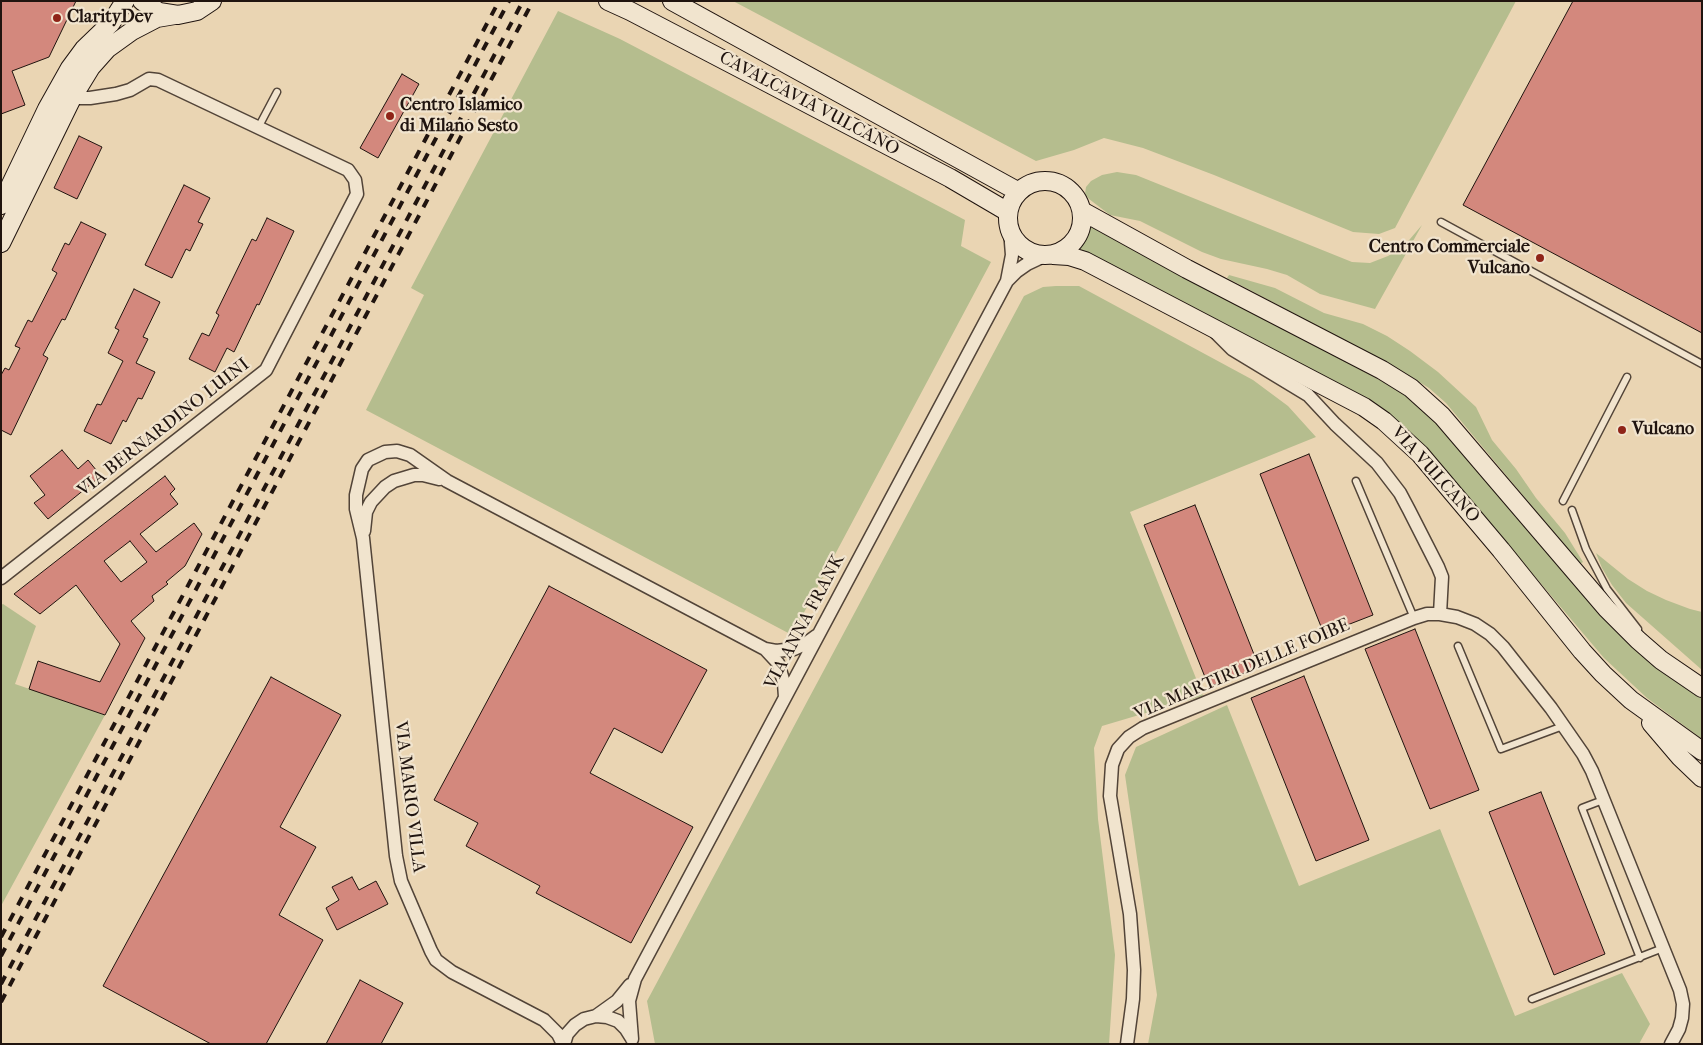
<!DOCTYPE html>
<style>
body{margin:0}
#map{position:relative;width:1703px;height:1045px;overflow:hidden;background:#ead5b3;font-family:"IM FELL French Canon",serif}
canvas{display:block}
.frame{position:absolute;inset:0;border:2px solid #20140f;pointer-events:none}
</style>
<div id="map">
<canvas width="1703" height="1045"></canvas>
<div class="frame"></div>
</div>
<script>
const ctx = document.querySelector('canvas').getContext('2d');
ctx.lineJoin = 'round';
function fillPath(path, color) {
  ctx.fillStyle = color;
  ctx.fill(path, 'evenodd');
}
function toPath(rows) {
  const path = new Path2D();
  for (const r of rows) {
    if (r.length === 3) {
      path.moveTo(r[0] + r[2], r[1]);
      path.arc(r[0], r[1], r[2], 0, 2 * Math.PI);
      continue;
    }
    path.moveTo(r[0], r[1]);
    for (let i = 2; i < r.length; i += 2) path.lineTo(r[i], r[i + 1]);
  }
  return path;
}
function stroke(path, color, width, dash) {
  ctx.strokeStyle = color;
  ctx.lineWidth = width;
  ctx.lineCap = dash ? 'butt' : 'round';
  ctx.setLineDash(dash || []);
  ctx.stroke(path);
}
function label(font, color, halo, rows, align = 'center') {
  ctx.font = font + ' "IM FELL French Canon",serif';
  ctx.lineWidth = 4.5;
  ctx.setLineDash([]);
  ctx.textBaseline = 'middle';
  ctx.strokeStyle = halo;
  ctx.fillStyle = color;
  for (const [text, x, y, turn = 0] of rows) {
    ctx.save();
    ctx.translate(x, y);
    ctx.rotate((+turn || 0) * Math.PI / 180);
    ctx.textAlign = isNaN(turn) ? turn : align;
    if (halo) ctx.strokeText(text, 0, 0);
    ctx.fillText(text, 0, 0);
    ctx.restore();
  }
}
const green = toPath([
 [733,1,1516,1,1395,228,1379,234,1353,232,1214,175,1143,148,1104,138,1074,150,1036,161],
 [558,11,620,39,965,220,961,246,991,262,792,635,366,410,424,295,411,288],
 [1117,172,1136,175,1352,262,1370,263,1388,256,1404,246,1422,225,1375,309,1320,294,1287,275,1267,269,1221,259,1202,252,1140,221,1110,215,1089,199,1085,194,1086,187,1091,181,1102,175],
 [1088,225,1391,386,1413,400,1431,416,1448,434,1601,614,1658,667,1702,698,1702,739,1647,698,1604,658,1430,453,1395,419,1377,407,1076,247,1083,239],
 [1229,275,1275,288,1324,313,1363,324,1387,336,1410,351,1438,372,1476,407,1492,440,1516,469,1536,498,1565,533,1583,562,1580,564,1446,403,1429,388,1395,367,1227,278],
 [1056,286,1079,286,1253,380,1288,406,1316,437,1130,512,1203,696,1102,726,1094,748,1098,819,1115,955,1109,1044,655,1044,647,1001,1024,296,1043,287],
 [1596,553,1628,579,1647,591,1666,600,1690,609,1702,612,1702,670,1626,603,1612,585,1602,568],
 [3,604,36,626,15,684,105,715,1,906,1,605],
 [1227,705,1299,886,1440,829,1515,1016,1622,973,1650,1024,1639,1044,1148,1044,1157,995,1125,775,1136,747]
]);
const building = toPath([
 [1,1,76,1,49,57,12,71,25,105,1,114,1,1],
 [1573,1,1702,1,1702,333,1463,205,1573,1],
 [402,74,419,84,378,158,360,148,402,74],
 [79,136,102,147,77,199,54,188,79,136],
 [184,185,210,198,198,222,203,224,190,251,186,249,172,278,145,265,184,185],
 [267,218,294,231,259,305,257,304,234,352,227,348,215,372,189,359,202,333,209,336,219,315,216,313,252,239,256,241,267,218],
 [81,222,106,234,65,320,62,319,43,355,48,358,11,435,1,430,1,375,5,368,9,370,20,348,15,346,28,320,32,322,57,273,52,270,65,243,69,245,81,222],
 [134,289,160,302,143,337,148,339,136,363,155,372,142,399,138,398,126,422,123,420,111,444,84,431,97,404,101,405,123,361,108,353,119,330,115,328,134,289],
 [62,450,78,469,88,460,101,476,48,519,34,503,45,495,30,476,62,450],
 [1309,454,1373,615,1324,634,1260,474,1309,454],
 [165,476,175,489,170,494,178,504,140,534,156,552,194,523,202,534,185,566,166,582,168,584,152,596,154,601,131,621,145,638,105,715,29,689,38,661,100,682,120,644,76,585,40,614,14,594,165,476],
 [130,541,147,562,121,582,104,561,130,541],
 [1195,505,1259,667,1209,687,1144,525,1195,505],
 [549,586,707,670,662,753,614,728,590,773,693,827,631,943,536,893,540,886,466,846,478,823,434,800,549,586],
 [1415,629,1479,790,1430,809,1365,649,1415,629],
 [1304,676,1369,840,1316,861,1251,698,1304,676],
 [271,677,341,715,280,827,316,847,279,915,323,940,266,1044,211,1044,103,986,271,677],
 [1541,792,1605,954,1554,975,1489,812,1541,792],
 [352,877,359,890,376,881,388,904,337,930,326,908,339,900,332,887,352,877],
 [360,980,403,1003,381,1044,326,1044,360,980]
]);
const lane = toPath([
 [258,128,277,92],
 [1441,222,1702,364],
 [1356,481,1414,618],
 [1563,501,1627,377],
 [1572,510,1586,549,1607,589,1638,629],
 [1458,646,1501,749,1563,726],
 [1603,800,1582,808,1640,958],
 [1532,999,1663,948]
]);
const street = toPath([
 [1007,281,1017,271,1027,264,1044,256],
 [1216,333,1232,349,1308,395,1335,424,1377,463,1400,493,1409,510,1438,567,1442,577,1440,614],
 [364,531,366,512,371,502,385,487,394,481,414,475,423,475,439,479],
 [1,578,266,370,357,194,355,180,348,170,158,80,149,79,130,90,116,94,90,98,72,98],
 [765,649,776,651,794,649,805,644,816,636],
 [596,1016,617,1001,630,985],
 [632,1039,629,1001,635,979,1007,281,1012,255,1010,230],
 [563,1044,558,1034,544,1020,452,972,436,960,431,951,401,881,396,856,363,538,356,509,356,495,362,469,368,460,385,452,397,451,410,455,447,481,765,649,778,663,784,683,785,697],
 [564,1044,567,1034,575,1025,584,1019,596,1016,607,1017,618,1021,626,1029,631,1037],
 [1127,1044,1133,999,1134,970,1130,914,1110,796,1112,765,1118,749,1129,737,1143,728,1414,618,1427,614,1440,614,1457,617,1475,624,1490,634,1503,647,1551,708,1583,754,1592,771,1680,990,1683,1004,1682,1018,1679,1029,1671,1044]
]);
const secondary = toPath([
 [142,1,159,12,178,15,197,11,212,1],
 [608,1,630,11,950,178,1008,212],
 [672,1,1019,192],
 [1045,218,37],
 [1,205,47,109,70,68,84,49,111,23,125,1],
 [1082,211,1187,269,1382,370,1411,388,1442,416,1607,609,1638,640,1661,660,1702,688],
 [1,243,72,98,91,67,107,49,132,31,157,18,175,15],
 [1053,255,1069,256,1085,261,1364,407,1384,421,1420,454,1501,550,1582,651,1603,674,1631,700,1702,751],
 [1651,723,1680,757,1702,778]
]);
const rail = toPath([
 [1,937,499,1],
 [1,956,509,1],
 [1,984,523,1],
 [1,1002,533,1]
]);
const markers = [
 [57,18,5,"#8f2418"],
 [390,116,5,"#8f2418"],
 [1540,258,5,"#8f2418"],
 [1622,430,5,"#8f2418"]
];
const poiNames = [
 ["ClarityDev",67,18],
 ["Centro Islamico",400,106],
 ["di Milano Sesto",400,127],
 ["Centro Commerciale",1530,248,"right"],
 ["Vulcano",1530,269,"right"],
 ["Vulcano",1632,430]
];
const streetNames = [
 ["CAVALCAVIA VULCANO",809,104,28],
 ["VIA BERNARDINO LUINI",164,428,-38],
 ["VIA VULCANO",1435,475,48],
 ["VIA ANNA FRANK",805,622,-62],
 ["VIA MARTIRI DELLE FOIBE",1242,670,-23],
 ["VIA MARIO VILLA",409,797,83]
];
fillPath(green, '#b5bd8e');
fillPath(building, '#d3887d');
stroke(building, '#20140f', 1);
stroke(lane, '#524438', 9);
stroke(street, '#524438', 15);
stroke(secondary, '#20140f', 20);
stroke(lane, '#f1e4ce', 6);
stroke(street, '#f1e4ce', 12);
stroke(secondary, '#f1e4ce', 18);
stroke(rail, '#20140f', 4, [9, 9]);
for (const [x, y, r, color] of markers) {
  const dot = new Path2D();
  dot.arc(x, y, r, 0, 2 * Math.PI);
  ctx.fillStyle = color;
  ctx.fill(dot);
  stroke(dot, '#f1e4ce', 2);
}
label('bold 18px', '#20140f', '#f1e4ce', poiNames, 'left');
label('18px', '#20140f', '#f1e4ce', streetNames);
</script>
